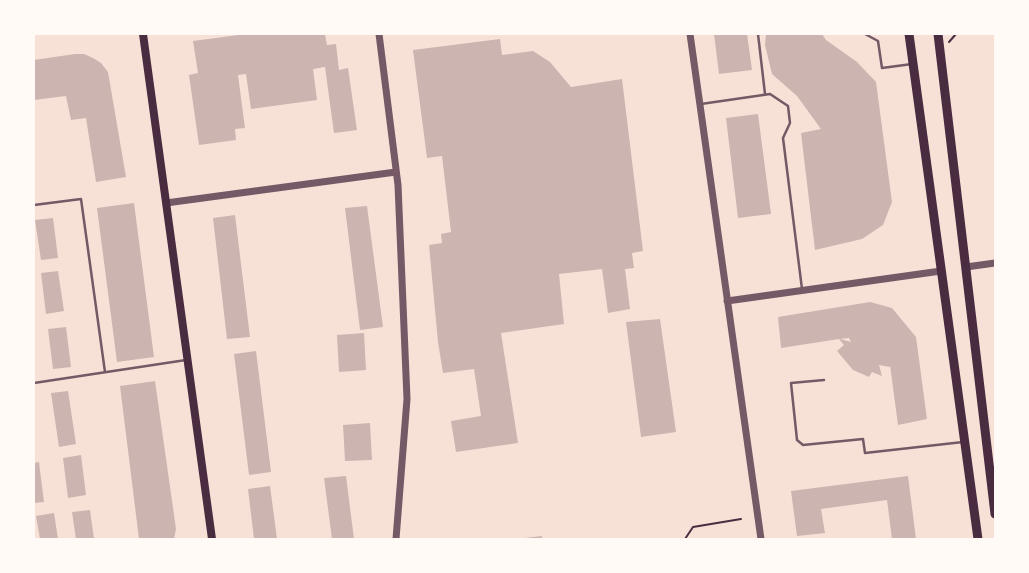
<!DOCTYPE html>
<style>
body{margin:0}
#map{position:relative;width:1029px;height:573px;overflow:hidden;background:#f7e1d7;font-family:Poppins,sans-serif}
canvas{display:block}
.frame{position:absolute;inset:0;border:35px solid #fffaf5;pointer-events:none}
</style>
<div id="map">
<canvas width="1029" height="573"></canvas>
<div class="frame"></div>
</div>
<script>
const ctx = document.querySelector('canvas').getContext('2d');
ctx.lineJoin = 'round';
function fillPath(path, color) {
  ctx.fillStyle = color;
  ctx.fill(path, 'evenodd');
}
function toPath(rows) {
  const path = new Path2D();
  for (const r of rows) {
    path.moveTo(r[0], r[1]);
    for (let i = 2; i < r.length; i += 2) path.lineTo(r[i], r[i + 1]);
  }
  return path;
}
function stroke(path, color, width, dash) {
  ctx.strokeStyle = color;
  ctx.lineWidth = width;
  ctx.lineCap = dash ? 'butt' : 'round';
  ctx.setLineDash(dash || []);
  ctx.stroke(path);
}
const building = toPath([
 [246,34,325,34,327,45,336,44,339,70,348,68,357,130,334,133,325,67,313,69,317,100,251,109,246,74,238,75,245,128,235,129,236,140,199,145,189,75,198,73,193,41],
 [714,34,747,34,752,70,719,74],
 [766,34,822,34,826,40,857,62,876,82,892,202,883,225,862,239,815,250,801,133,821,129,797,96,772,74,765,45],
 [500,39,502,55,533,51,550,62,571,87,622,79,643,251,632,253,634,268,625,269,630,309,608,313,602,269,559,274,564,324,501,333,518,443,456,452,451,421,481,416,474,369,443,373,438,342,429,245,442,243,441,234,451,232,442,156,427,158,413,50],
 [75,54,84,54,93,58,101,63,108,72,126,177,96,182,86,118,71,120,66,96,34,100,34,60],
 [758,114,771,214,738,218,726,118],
 [134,203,154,357,117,362,97,208],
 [367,206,383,327,360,330,345,208],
 [235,215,250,337,227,339,213,218],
 [53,218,58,258,41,260,35,220],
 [58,271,64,311,46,314,41,273],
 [870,302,892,308,916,337,927,419,898,425,890,365,890,367,879,365,882,376,872,372,869,377,853,370,837,351,844,345,839,339,781,348,778,317],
 [849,338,851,342,840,339],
 [660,319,676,432,641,437,626,322],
 [66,327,71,367,53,369,48,329],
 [364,333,366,370,339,372,337,335],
 [256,351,271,472,249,475,234,354],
 [155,381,176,529,174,539,139,539,120,386],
 [68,391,76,444,59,447,51,393],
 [370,423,372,460,345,461,343,425],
 [81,455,86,495,68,498,63,458],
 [39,462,44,502,34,503,34,463],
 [346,476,354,539,332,539,324,478],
 [908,476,916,539,892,539,887,500,821,509,825,533,797,536,791,491],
 [270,486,277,539,254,539,248,489],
 [90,510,94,539,76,539,72,512],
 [54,513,58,539,40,539,36,516],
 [542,536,542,539,525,539,525,538]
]);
const path = toPath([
 [949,42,956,34],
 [685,539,693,527,741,519]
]);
const service = toPath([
 [758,34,765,94],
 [865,34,878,41,882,68,912,64],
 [701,104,770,94,788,106,790,123,783,138,802,289],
 [34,205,81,199,105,372],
 [824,380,791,383,797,440,803,445,863,439,865,453,963,442],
 [34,383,186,360]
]);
const tertiary = toPath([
 [379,34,398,185,407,399,396,539],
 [690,34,761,539],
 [166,203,396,172],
 [966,267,995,263],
 [727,301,941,271]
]);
const secondary = toPath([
 [143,34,212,539]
]);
const primary = toPath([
 [909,34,978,539],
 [938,34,995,514]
]);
fillPath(building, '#ccb4b1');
stroke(path, '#4a2c40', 2);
stroke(service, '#755966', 2.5);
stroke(tertiary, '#755966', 7);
stroke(secondary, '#4a2c40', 8);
stroke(primary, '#4a2c40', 9);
</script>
